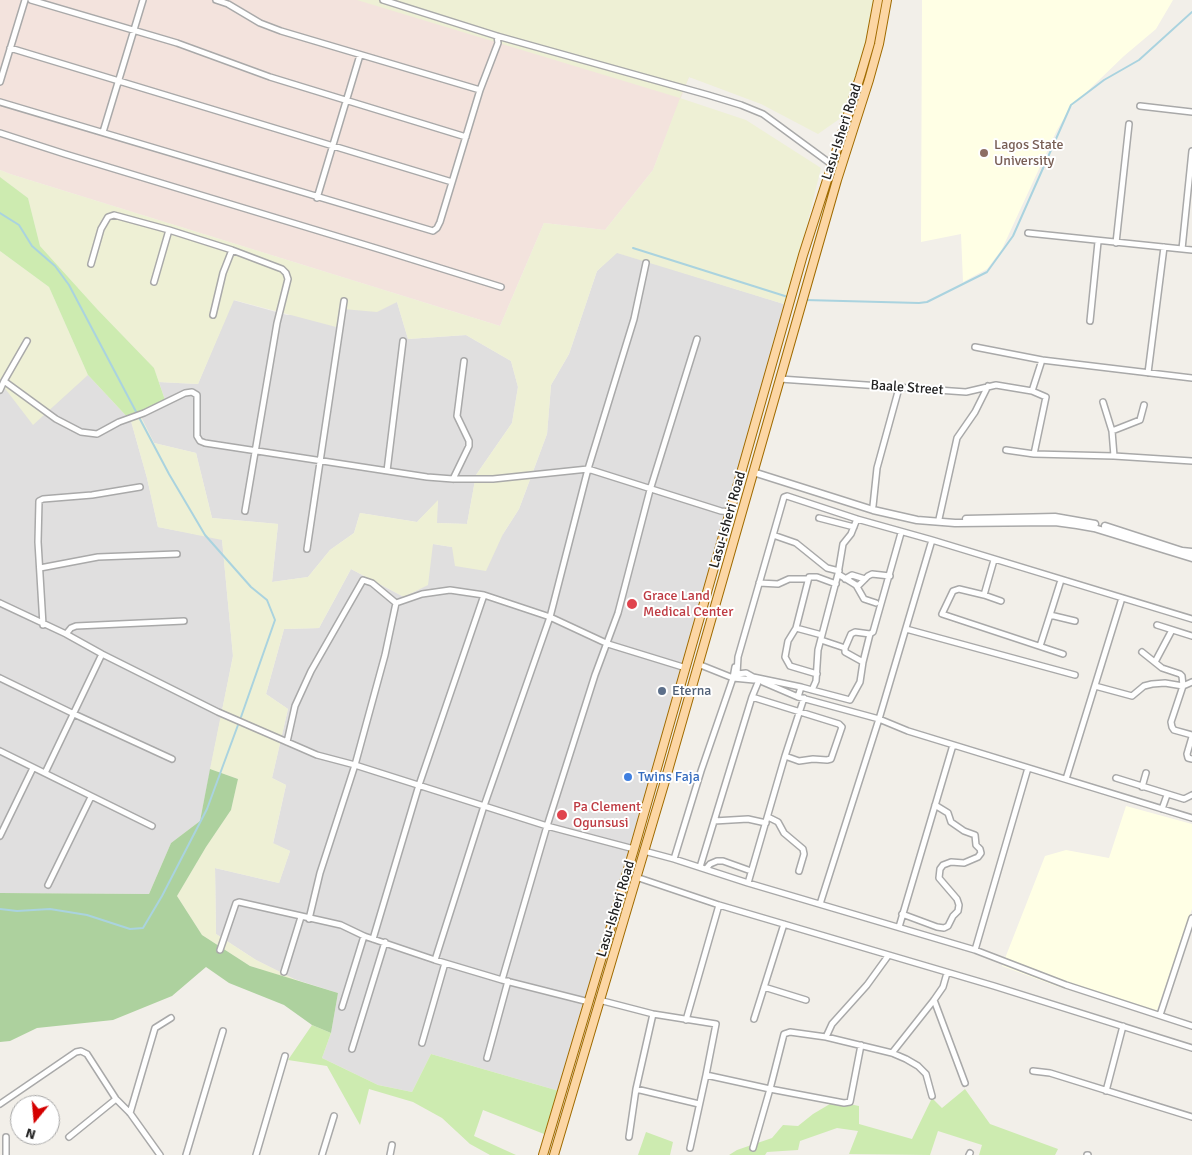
<!DOCTYPE html>
<style>
body{margin:0}
#map{position:relative;width:1192px;height:1155px;overflow:hidden;background:#f2efe9;font-family:Signika,sans-serif}
canvas{display:block}
.north{position:absolute;left:10px;top:1095px;width:50px;height:50px;box-sizing:border-box;background:#fff;border:1px solid #a7a7a7;border-radius:50%;rotate:197deg;font-size:14px;font-weight:700;line-height:20px;text-align:center;color:#222}
.north::after{content:'';display:block;margin:auto;width:18px;height:22px;background:#d40000;clip-path:polygon(50% 0,100% 100%,50% 72%,0 100%)}
</style>
<div id="map">
<canvas width="1192" height="1155"></canvas>
<div class="north">N</div>
</div>
<script>
const ctx = document.querySelector('canvas').getContext('2d');
ctx.lineJoin = 'round';
function fillPath(path, color) {
  ctx.fillStyle = color;
  ctx.fill(path, 'evenodd');
}
function toPath(rows) {
  const path = new Path2D();
  for (const r of rows) {
    path.moveTo(r[0], r[1]);
    for (let i = 2; i < r.length; i += 2) path.lineTo(r[i], r[i + 1]);
  }
  return path;
}
function stroke(path, color, width, dash) {
  ctx.strokeStyle = color;
  ctx.lineWidth = width;
  ctx.lineCap = dash ? 'butt' : 'round';
  ctx.setLineDash(dash || []);
  ctx.stroke(path);
}
function label(font, color, halo, rows, align = 'center') {
  ctx.font = font + ' Signika,sans-serif';
  ctx.lineWidth = 4;
  ctx.setLineDash([]);
  ctx.textBaseline = 'middle';
  ctx.strokeStyle = halo;
  ctx.fillStyle = color;
  for (const [text, x, y, turn = 0] of rows) {
    ctx.save();
    ctx.translate(x, y);
    ctx.rotate((+turn || 0) * Math.PI / 180);
    ctx.textAlign = isNaN(turn) ? turn : align;
    if (halo) ctx.strokeText(text, 0, 0);
    ctx.fillText(text, 0, 0);
    ctx.restore();
  }
}
const residential = toPath([
 [0,251,88,375,131,421,147,478,158,527,222,539,233,656,200,821,171,843,149,894,0,893],
 [617,252,787,305,559,1091,431,1054,412,1092,378,1085,322,1058,331,1033,338,993,294,979,256,960,216,934,215,868,279,883,290,851,273,844,286,785,272,778,288,709,266,694,284,629,319,628,351,569,404,597,433,544,452,547,503,534,519,509,547,434,551,385,569,354,597,271],
 [233,300,287,315,397,302,408,339,466,335,511,361,518,387,512,423,476,475,467,524,436,523,438,501,417,522,360,513,354,533,330,550,308,577,272,582,278,524,212,518,196,453,154,443,140,415,165,400,159,382,198,384]
]);
const education = toPath([
 [922,0,1173,0,1156,29,1124,56,1070,108,1057,130,1002,249,987,269,963,282,961,234,921,242],
 [1126,806,1192,824,1192,909,1156,1013,1147,1014,1056,986,1002,966,1045,856,1066,850,1109,858]
]);
const military = toPath([
 [0,0,751,0,757,91,689,77,653,170,605,230,544,223,500,326,10,174,0,170]
]);
const farmland = toPath([
 [357,0,875,0,864,55,845,115,818,134,761,104,689,77,680,98,746,120,821,168,787,305,617,253,597,271,569,354,551,385,547,434,519,509,503,534,486,571,455,566,452,547,433,544,428,585,404,597,351,569,319,628,284,629,266,694,288,709,272,778,286,785,273,843,290,851,279,883,215,868,216,934,256,960,294,979,312,986,250,966,202,935,177,896,206,847,231,810,238,779,210,769,233,656,222,540,158,527,147,478,131,421,140,415,154,443,196,453,212,518,278,524,272,582,308,577,330,550,354,533,360,513,417,522,438,500,437,523,467,524,476,475,512,423,518,387,511,361,466,335,408,339,397,302,377,312,343,309,340,328,234,300,198,384,159,382,154,368,97,309,40,246,28,198,0,177,0,170,10,174,500,326,544,223,605,230,653,170,680,98],
 [0,251,49,287,88,375,33,425,0,382]
]);
const grass = toPath([
 [0,177,28,198,40,246,97,309,154,368,165,400,131,421,88,375,49,287,0,251],
 [312,1025,331,1033,322,1058,378,1085,412,1092,431,1054,559,1091,544,1134,483,1110,474,1136,516,1155,490,1155,470,1144,442,1118,413,1102,369,1089,360,1125,327,1066,288,1060],
 [965,1089,990,1124,1058,1149,1055,1155,979,1155,982,1145,938,1131,930,1155,849,1154,858,1131,837,1128,800,1141,798,1150,767,1152,765,1155,729,1155,737,1150,772,1138,783,1125,798,1126,813,1114,835,1101,859,1106,859,1124,912,1139,932,1098,942,1108],
 [646,1132,673,1142,670,1155,638,1155]
]);
const forest = toPath([
 [210,769,238,779,231,810,206,847,177,896,202,935,250,966,338,993,331,1033,312,1025,284,1005,229,983,206,967,172,996,113,1020,37,1028,10,1041,0,1042,0,893,149,894,171,843,200,821]
]);
const stream = toPath([
 [0,213,19,225,32,246,55,266,69,285,169,474,205,535,251,587,267,600,275,620,241,717],
 [633,248,788,297],
 [805,300,919,303,927,302,987,272,1013,236,1071,105,1104,80,1139,60,1192,12],
 [0,909,17,911,50,909,87,915,130,929,143,928,162,896,207,809,238,725]
]);
const minor = toPath([
 [31,0,177,43,270,77,466,137],
 [216,0,228,4,260,23,281,31,480,90],
 [383,0,497,36,708,95,741,105,763,114,831,164],
 [10,48,452,182],
 [0,82,25,0],
 [0,102,433,231,437,228,440,222,480,90,498,43,497,36],
 [1140,106,1192,112],
 [103,132,143,0],
 [0,133,65,154,382,250,501,287],
 [317,198,360,55],
 [1028,233,1192,250],
 [1116,243,1129,124],
 [1182,249,1192,151],
 [91,264,101,229,108,217,114,215,169,230,232,250,282,269,286,273,288,279,277,323,245,511],
 [154,282,169,230],
 [213,315,223,273,232,250],
 [1090,321,1098,242],
 [975,347,1042,360,1192,378],
 [1148,373,1164,247],
 [780,379,966,392,996,385,1032,391,1046,397,1034,454],
 [4,381,27,341],
 [0,390,4,381,56,419,81,432,97,434,119,422,144,413,185,393,192,392,197,395,197,436,200,441,205,443,427,477,453,479,493,479,588,469,721,511,731,512],
 [1032,391,1042,360],
 [1103,402,1112,431],
 [1006,450,1034,454,1114,456,1192,461],
 [1114,456,1112,431,1140,420,1144,405],
 [387,471,403,341],
 [453,479,469,446,469,441,457,416,464,361],
 [873,506,877,468,899,388],
 [819,518,854,527],
 [939,519,957,438,975,412,988,386],
 [773,535,796,543,827,568,839,571],
 [307,549,344,301],
 [994,560,984,595,1001,601],
 [40,568,98,557,177,554],
 [838,574,856,585,859,585,868,576,872,574,890,576],
 [845,579,852,575,865,579],
 [1061,580,1050,615,1075,621],
 [759,583,778,584,789,579,808,579],
 [856,585,864,599,876,603],
 [984,595,959,589,953,591,942,614,1063,654],
 [0,603,66,634,102,654,218,712,317,755,355,765,547,826,634,849],
 [43,625,38,542,39,501,43,499,92,495,140,487],
 [1157,625,1192,636],
 [796,628,822,635],
 [906,629,1075,675],
 [66,634,71,628,76,626,184,621],
 [821,640,845,648,851,634,855,632,870,634,873,632,901,533],
 [1040,646,1050,615],
 [1142,652,1162,668,1180,674,1182,676,1183,686,1171,722,1172,727,1174,730,1192,735],
 [863,662,870,634],
 [1155,662,1172,630],
 [698,664,733,678,754,680],
 [817,674,790,666,785,657,788,641,796,628,809,577,817,577,836,584],
 [0,678,74,714,172,759],
 [763,682,798,697,879,719,908,731,1192,818],
 [1095,686,1132,696,1144,686,1152,684,1165,683,1183,686,1192,682],
 [801,687,753,677,746,673,737,674,738,657,784,497,787,496,857,519,932,540,1192,619],
 [812,690,850,700,860,682,863,662,845,652,845,648],
 [752,697,839,724,842,727,831,759,827,760,813,759,799,761,785,756],
 [798,697,801,687,812,690,816,681,818,650,838,574,843,544,851,534,857,519],
 [1192,737,1187,754,1188,758,1192,759],
 [287,742,295,706,311,671,363,580,372,583,396,603],
 [0,751,152,826],
 [45,773,102,654],
 [1116,778,1184,799,1192,795],
 [1066,779,1122,598],
 [1142,787,1146,773],
 [1162,809,1167,795],
 [768,817,778,822,784,833,803,849,804,854,799,871],
 [714,821,748,819,766,823],
 [0,836,33,768],
 [644,851,674,859,748,883,975,950,1066,985,1192,1026],
 [674,859,701,771,733,678,735,667],
 [700,867,752,697,759,680],
 [706,869,710,864,717,861,723,861,751,871],
 [636,877,719,905,994,986,1192,1048],
 [748,883,785,756,804,698],
 [48,885,91,797],
 [820,904,879,719,932,540],
 [902,914,937,927,944,928,948,926,953,916,958,911,959,905,957,899,939,878,940,869,943,865,951,862,964,863,978,857,981,853,980,849,976,845,975,835,964,831,951,822,948,813,935,805],
 [309,919,320,873,355,765,385,655,396,603,422,594,450,590,484,595,550,617,608,644,686,668],
 [899,927,953,745],
 [373,939,419,785,484,595],
 [220,950,236,903,239,902,341,925,364,936,435,960,502,980,589,1002],
 [975,950,1028,768],
 [435,960,484,806,550,617,588,469,634,319,646,263],
 [284,972,301,917],
 [502,980,547,826,595,675,618,613,650,490,697,339],
 [764,987,806,1000],
 [599,1000,653,1014,716,1024,706,1075,770,1089,784,1034,790,1032,826,1037,832,1024,867,985,888,956],
 [934,1000,965,1083],
 [342,1007,364,936],
 [1160,1015,1192,918],
 [754,1019,784,924],
 [686,1020,719,905],
 [826,1037,892,1053,906,1059,918,1066,926,1074,932,1096],
 [422,1043,445,963],
 [352,1049,385,942],
 [892,1053,934,1000,943,987,947,973],
 [487,1058,508,981],
 [1033,1071,1050,1073,1192,1117],
 [636,1089,699,1104],
 [1106,1091,1123,1026],
 [0,1104,76,1052,81,1051,87,1054,116,1099,130,1113,160,1155],
 [130,1113,155,1028,171,1018],
 [69,1137,116,1099],
 [629,1137,636,1089,653,1014],
 [690,1148,706,1075],
 [753,1148,770,1089,844,1103,850,1102,861,1045],
 [6,1155,6,1137],
 [186,1155,223,1031],
 [256,1155,285,1056],
 [322,1155,334,1116],
 [390,1155,392,1145],
 [969,1155,970,1153],
 [1087,1155,1088,1155]
]);
const tertiary = toPath([
 [753,472,873,510,917,520,955,523,1055,522,1077,525,1094,528,1192,558],
 [966,519,1055,517,1095,524],
 [1105,526,1182,551,1192,552]
]);
const primary = toPath([
 [543,1155,634,849,803,255,860,77,870,43,878,0],
 [554,1155,665,781,837,180,869,80,879,44,887,0]
]);
const markers = [
 [984,153,5,"#8d6e63"],
 [632,604,6,"#e0444e"],
 [662,691,5,"#5c6f8a"],
 [628,777,5,"#3f7fe0"],
 [562,815,6,"#e0444e"]
];
const streetNames = [
 ["Lasu-Isheri Road",842,132,-72],
 ["Baale Street",907,388,4],
 ["Lasu-Isheri Road",728,520,-74],
 ["Lasu-Isheri Road",616,909,-73]
];
const educationNames = [
 ["Lagos State",994,145],
 ["University",994,161]
];
const healthNames = [
 ["Grace Land",643,596],
 ["Medical Center",643,612],
 ["Pa Clement",573,807],
 ["Ogunsusi",573,823]
];
const serviceNames = [
 ["Eterna",672,691]
];
const shopNames = [
 ["Twins Faja",638,777]
];
fillPath(residential, '#e0dfdf');
fillPath(education, '#ffffe5');
fillPath(military, '#f3e3dd');
fillPath(farmland, '#eef0d5');
fillPath(grass, '#cdebb0');
fillPath(forest, '#add19e');
stroke(stream, '#aad3df', 2);
stroke(minor, '#a9a9a9', 8);
stroke(tertiary, '#a9a9a9', 9);
stroke(primary, '#a06b00', 10);
stroke(minor, '#fff', 5);
stroke(tertiary, '#fff', 6);
stroke(primary, '#fcd6a4', 8);
for (const [x, y, r, color] of markers) {
  const dot = new Path2D();
  dot.arc(x, y, r, 0, 2 * Math.PI);
  ctx.fillStyle = color;
  ctx.fill(dot);
  stroke(dot, '#fff', 2);
}
label('14px', '#222', '#fff', streetNames);
label('14px', '#785e54', '#fff', educationNames, 'left');
label('14px', '#be3a42', '#fff', healthNames, 'left');
label('14px', '#4e5e75', '#fff', serviceNames, 'left');
label('14px', '#366cbe', '#fff', shopNames, 'left');
</script>
